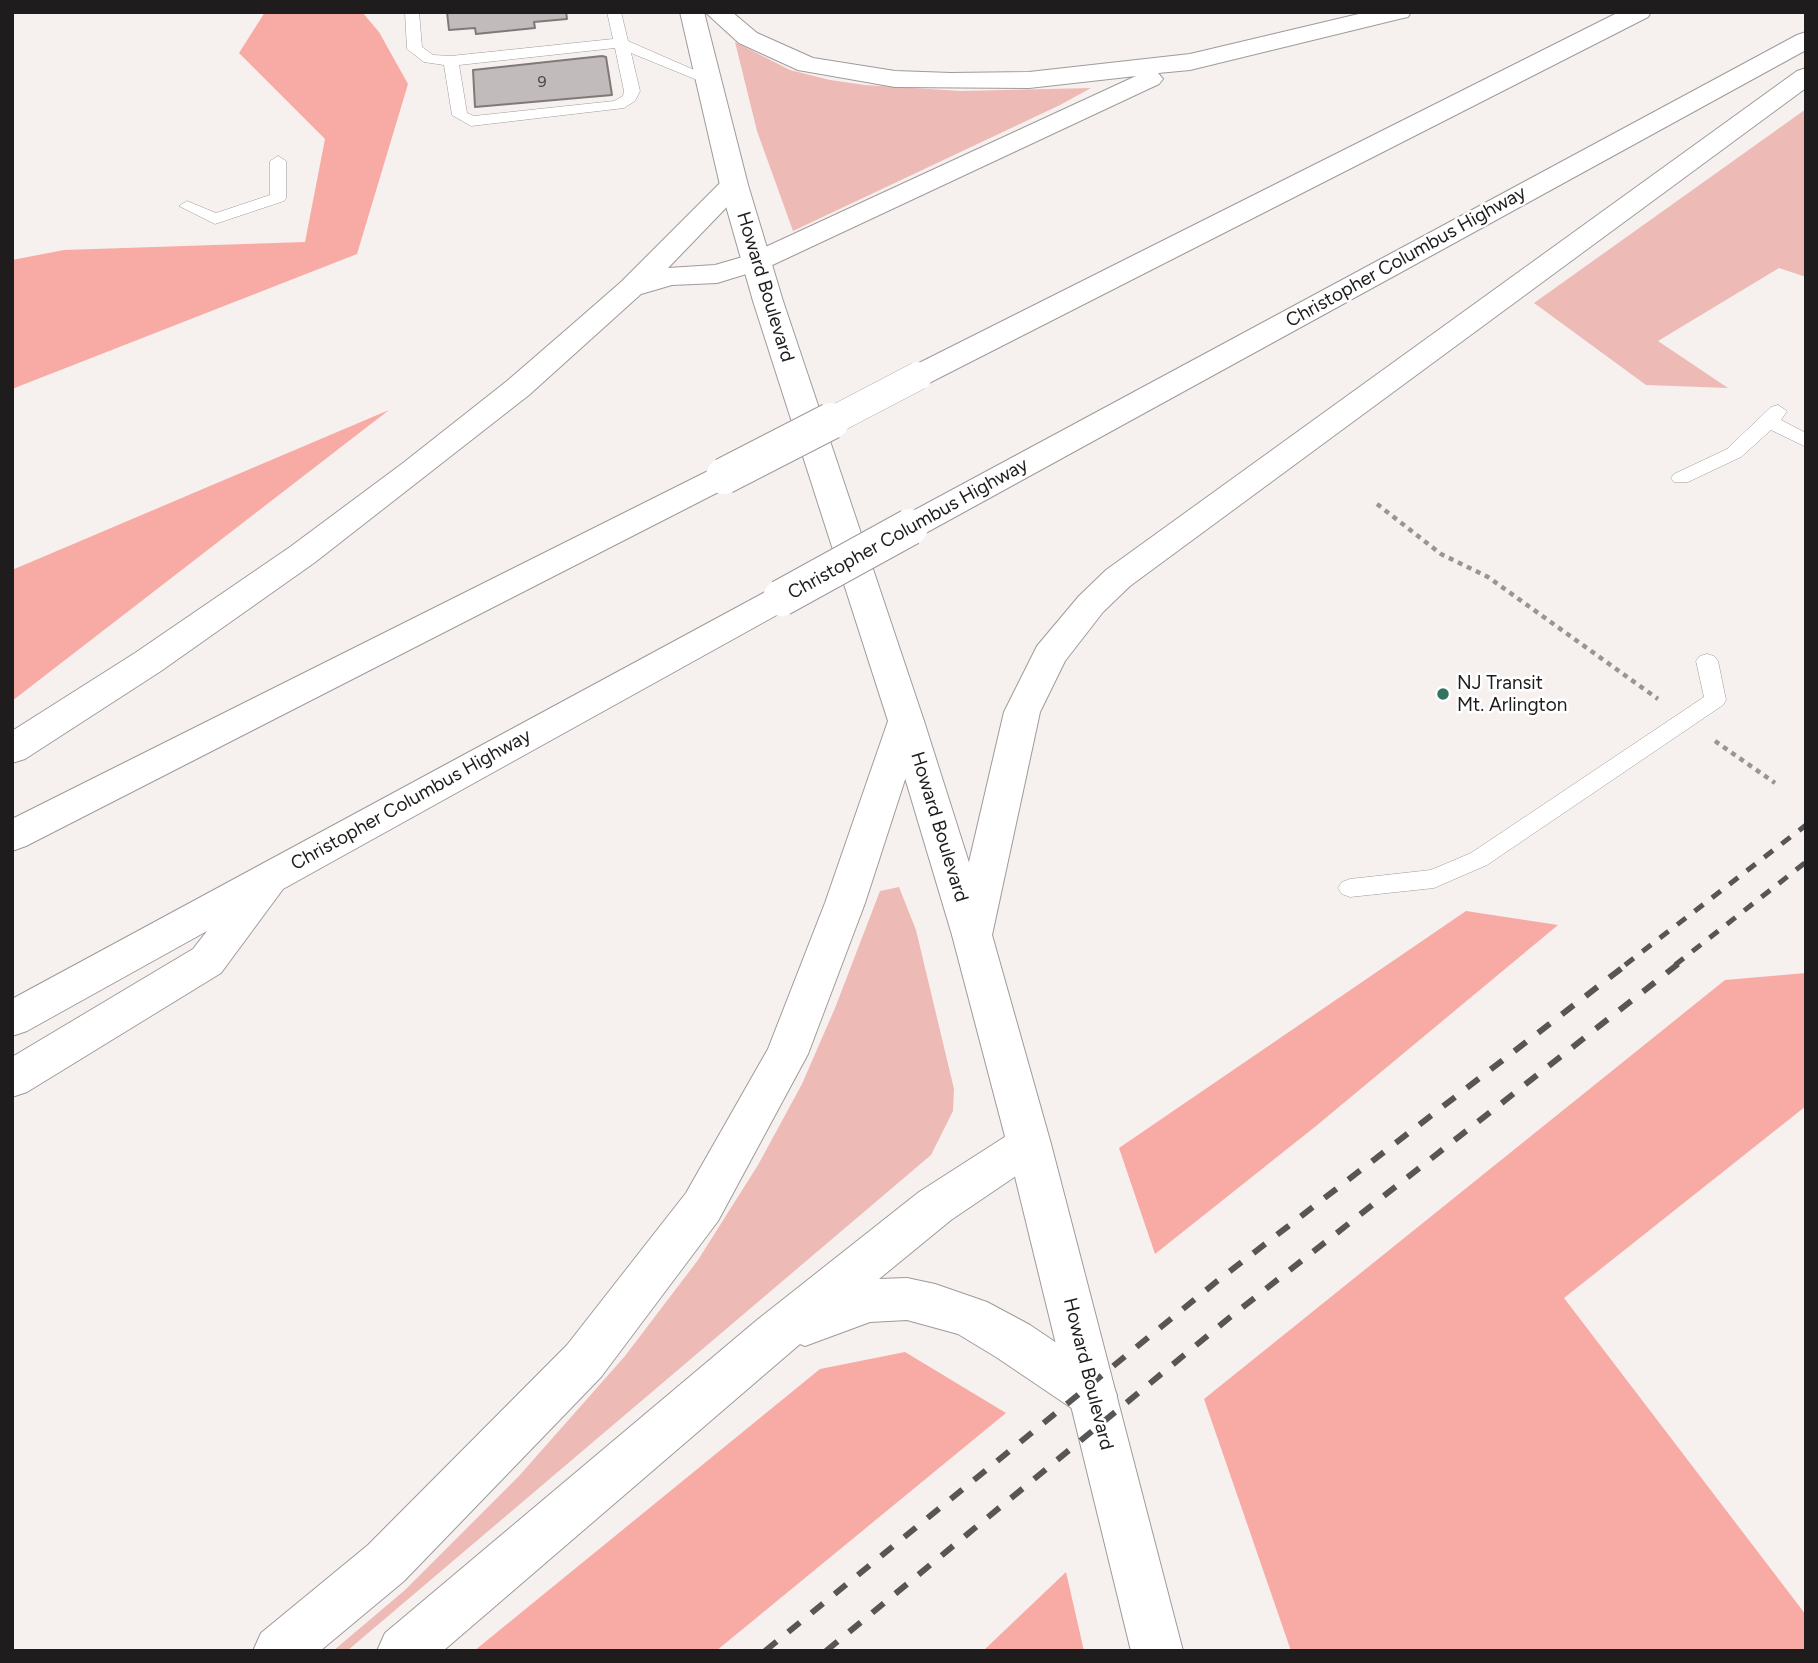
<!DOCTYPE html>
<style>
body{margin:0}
#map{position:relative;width:1818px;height:1663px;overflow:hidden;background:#f6f0ef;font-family:Figtree,sans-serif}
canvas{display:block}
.frame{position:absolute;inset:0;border:14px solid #1e1c1c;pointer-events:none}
</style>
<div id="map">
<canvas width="1818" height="1663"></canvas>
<div class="frame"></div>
</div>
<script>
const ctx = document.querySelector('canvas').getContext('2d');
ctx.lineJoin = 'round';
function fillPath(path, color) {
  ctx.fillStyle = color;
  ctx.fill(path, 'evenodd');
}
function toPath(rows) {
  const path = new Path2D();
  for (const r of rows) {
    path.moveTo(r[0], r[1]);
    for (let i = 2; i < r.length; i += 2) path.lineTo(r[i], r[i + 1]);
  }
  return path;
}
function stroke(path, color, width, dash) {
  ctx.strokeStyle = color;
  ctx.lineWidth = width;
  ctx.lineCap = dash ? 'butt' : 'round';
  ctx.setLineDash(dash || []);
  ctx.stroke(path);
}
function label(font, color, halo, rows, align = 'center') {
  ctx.font = font + ' Figtree,sans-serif';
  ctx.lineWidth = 5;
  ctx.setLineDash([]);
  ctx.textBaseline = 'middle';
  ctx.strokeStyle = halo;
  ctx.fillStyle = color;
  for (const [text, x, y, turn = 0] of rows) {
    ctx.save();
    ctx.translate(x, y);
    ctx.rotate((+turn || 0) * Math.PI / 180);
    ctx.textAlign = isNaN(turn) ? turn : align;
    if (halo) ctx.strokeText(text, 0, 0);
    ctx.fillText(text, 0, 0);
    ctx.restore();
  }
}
const green = toPath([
 [735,42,790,70,830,80,865,85,961,91,1091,88,1060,105,793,231,757,131],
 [1806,109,1806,277,1779,268,1658,341,1728,388,1646,385,1534,303],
 [899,887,916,930,954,1089,953,1111,931,1155,347,1651,333,1651,405,1590,519,1476,625,1356,698,1260,758,1165,802,1084,835,1008,880,891]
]);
const forest = toPath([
 [265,12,362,12,379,32,408,84,357,254,12,389,12,260,64,250,305,242,325,139,239,53],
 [389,410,12,701,12,570],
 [1466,911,1558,925,1316,1126,1155,1254,1119,1148],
 [1806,973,1806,1106,1564,1298,1806,1615,1806,1651,1291,1651,1204,1399,1725,980],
 [905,1352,1006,1413,716,1651,474,1651,820,1369],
 [1066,1572,1084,1651,983,1651]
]);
const building = toPath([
 [447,12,566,12,567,19,534,22,535,28,476,34,475,28,449,30,447,12],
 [602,56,606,57,612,95,475,107,473,70,602,56]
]);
const path = toPath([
 [1377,504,1441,554,1488,577,1658,699],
 [1715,741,1775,783]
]);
const service = toPath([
 [405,12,419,12,422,47,433,55,451,56,613,39,607,12,621,12,628,41,715,79,712,82,702,82,631,53,640,91,635,101,624,108,471,126,452,115,444,65,424,62,407,49,405,12],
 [615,48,624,91,623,96,614,101,474,116,467,113,459,65,615,48],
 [278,156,286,161,286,198,284,201,215,224,179,206,187,201,216,213,270,195,270,161,278,156],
 [1778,405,1787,411,1781,420,1806,433,1806,447,1771,430,1741,457,1688,482,1674,482,1671,478,1674,474,1727,449,1771,407,1778,405],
 [1707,654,1714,656,1718,661,1726,700,1723,705,1487,865,1434,888,1350,897,1342,894,1338,888,1342,882,1350,879,1431,870,1471,853,1704,697,1696,661,1700,656,1707,654]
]);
const secondary = toPath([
 [680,12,704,12,748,185,783,301,924,721,992,935,1051,1144,1183,1651,1131,1651,1007,1144,952,935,888,721,753,301,720,185,680,12]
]);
const motorway = toPath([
 [705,12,732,12,757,33,813,58,895,71,951,73,1029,72,1190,54,1367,12,1411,12,1408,17,1399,19,1190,70,1158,73,1163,79,1159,84,766,268,717,283,672,285,641,294,529,395,314,563,161,671,25,759,12,763,12,731,135,653,290,547,403,463,507,381,574,323,621,282,724,179,734,177,744,179,748,185,668,268,715,265,746,256,1136,76,1029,88,895,87,798,70,739,43,705,12],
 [1619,12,1651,12,1648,17,929,383,918,385,907,383,903,376,907,369,1619,12],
 [1806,32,1806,50,922,535,910,538,898,535,893,527,898,519,1797,35,1806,32],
 [1806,68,1806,88,1130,586,1103,612,1065,661,1040,712,992,935,986,946,972,951,958,946,952,935,1004,712,1037,646,1079,596,1106,570,1797,71,1806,68],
 [724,465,736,469,740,476,736,483,26,846,12,851,12,819,712,469,724,465],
 [781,586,793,590,798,598,793,606,283,889,221,973,27,1092,12,1097,12,1057,193,949,207,931,27,1031,12,1036,12,999,769,590,781,586],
 [906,708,919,712,924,721,865,903,808,1054,718,1221,601,1377,404,1581,320,1651,253,1651,261,1633,368,1545,567,1345,686,1193,768,1049,825,903,888,721,893,712,906,708],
 [1029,1125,1044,1131,1051,1144,1044,1157,951,1220,879,1279,907,1278,935,1284,987,1302,1030,1325,1110,1379,1117,1395,1110,1411,1093,1418,1076,1411,996,1357,958,1334,907,1320,870,1322,805,1346,800,1344,443,1651,377,1651,385,1633,757,1320,919,1192,1014,1131,1029,1125]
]);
const railFar1 = toPath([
 [1625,965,1806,825],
 [1675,965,1806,862]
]);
const rail = toPath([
 [765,1651,1216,1282,1627,964],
 [826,1651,1229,1318,1678,964]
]);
const motorwayBridgeFar1 = toPath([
 [828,423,918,376]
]);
const motorwayBridge = toPath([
 [724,476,831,421],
 [781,598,910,527]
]);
const markers = [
 [1443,694,7,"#327362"]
];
const numberNames = [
 ["9",542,82]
];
const streetNames = [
 ["Christopher Columbus Highway",1406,257,-29],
 ["Howard Boulevard",765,287,73],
 ["Christopher Columbus Highway",908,529,-29],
 ["Christopher Columbus Highway",411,800,-29],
 ["Howard Boulevard",939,827,73],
 ["Howard Boulevard",1088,1374,76]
];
const poiNames = [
 ["NJ Transit",1457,683],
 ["Mt. Arlington",1457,705]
];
fillPath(green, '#eebab6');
fillPath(forest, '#f8aba5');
fillPath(building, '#c2bbbb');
stroke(building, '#7f7a79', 2);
stroke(service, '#a09a9a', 1);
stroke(secondary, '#a09a9a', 2);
stroke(motorway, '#a09a9a', 2);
stroke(path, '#999594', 4.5, [5, 5]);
fillPath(service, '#fff');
fillPath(secondary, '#fff');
fillPath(motorway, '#fff');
stroke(railFar1, '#585555', 5, [11, 11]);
stroke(rail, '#585555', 6, [15, 15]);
stroke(motorwayBridgeFar1, '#a09a9a', 29, []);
stroke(motorwayBridge, '#a09a9a', 38, []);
stroke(motorwayBridgeFar1, '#fff', 28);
stroke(motorwayBridge, '#fff', 36);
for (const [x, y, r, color] of markers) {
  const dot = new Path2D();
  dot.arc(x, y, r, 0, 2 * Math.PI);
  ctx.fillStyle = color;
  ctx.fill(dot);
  stroke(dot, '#fff', 2.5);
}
label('16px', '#474444', null, numberNames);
label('19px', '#1e1c1c', '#fff', streetNames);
label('19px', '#1e1c1c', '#fff', poiNames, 'left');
</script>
